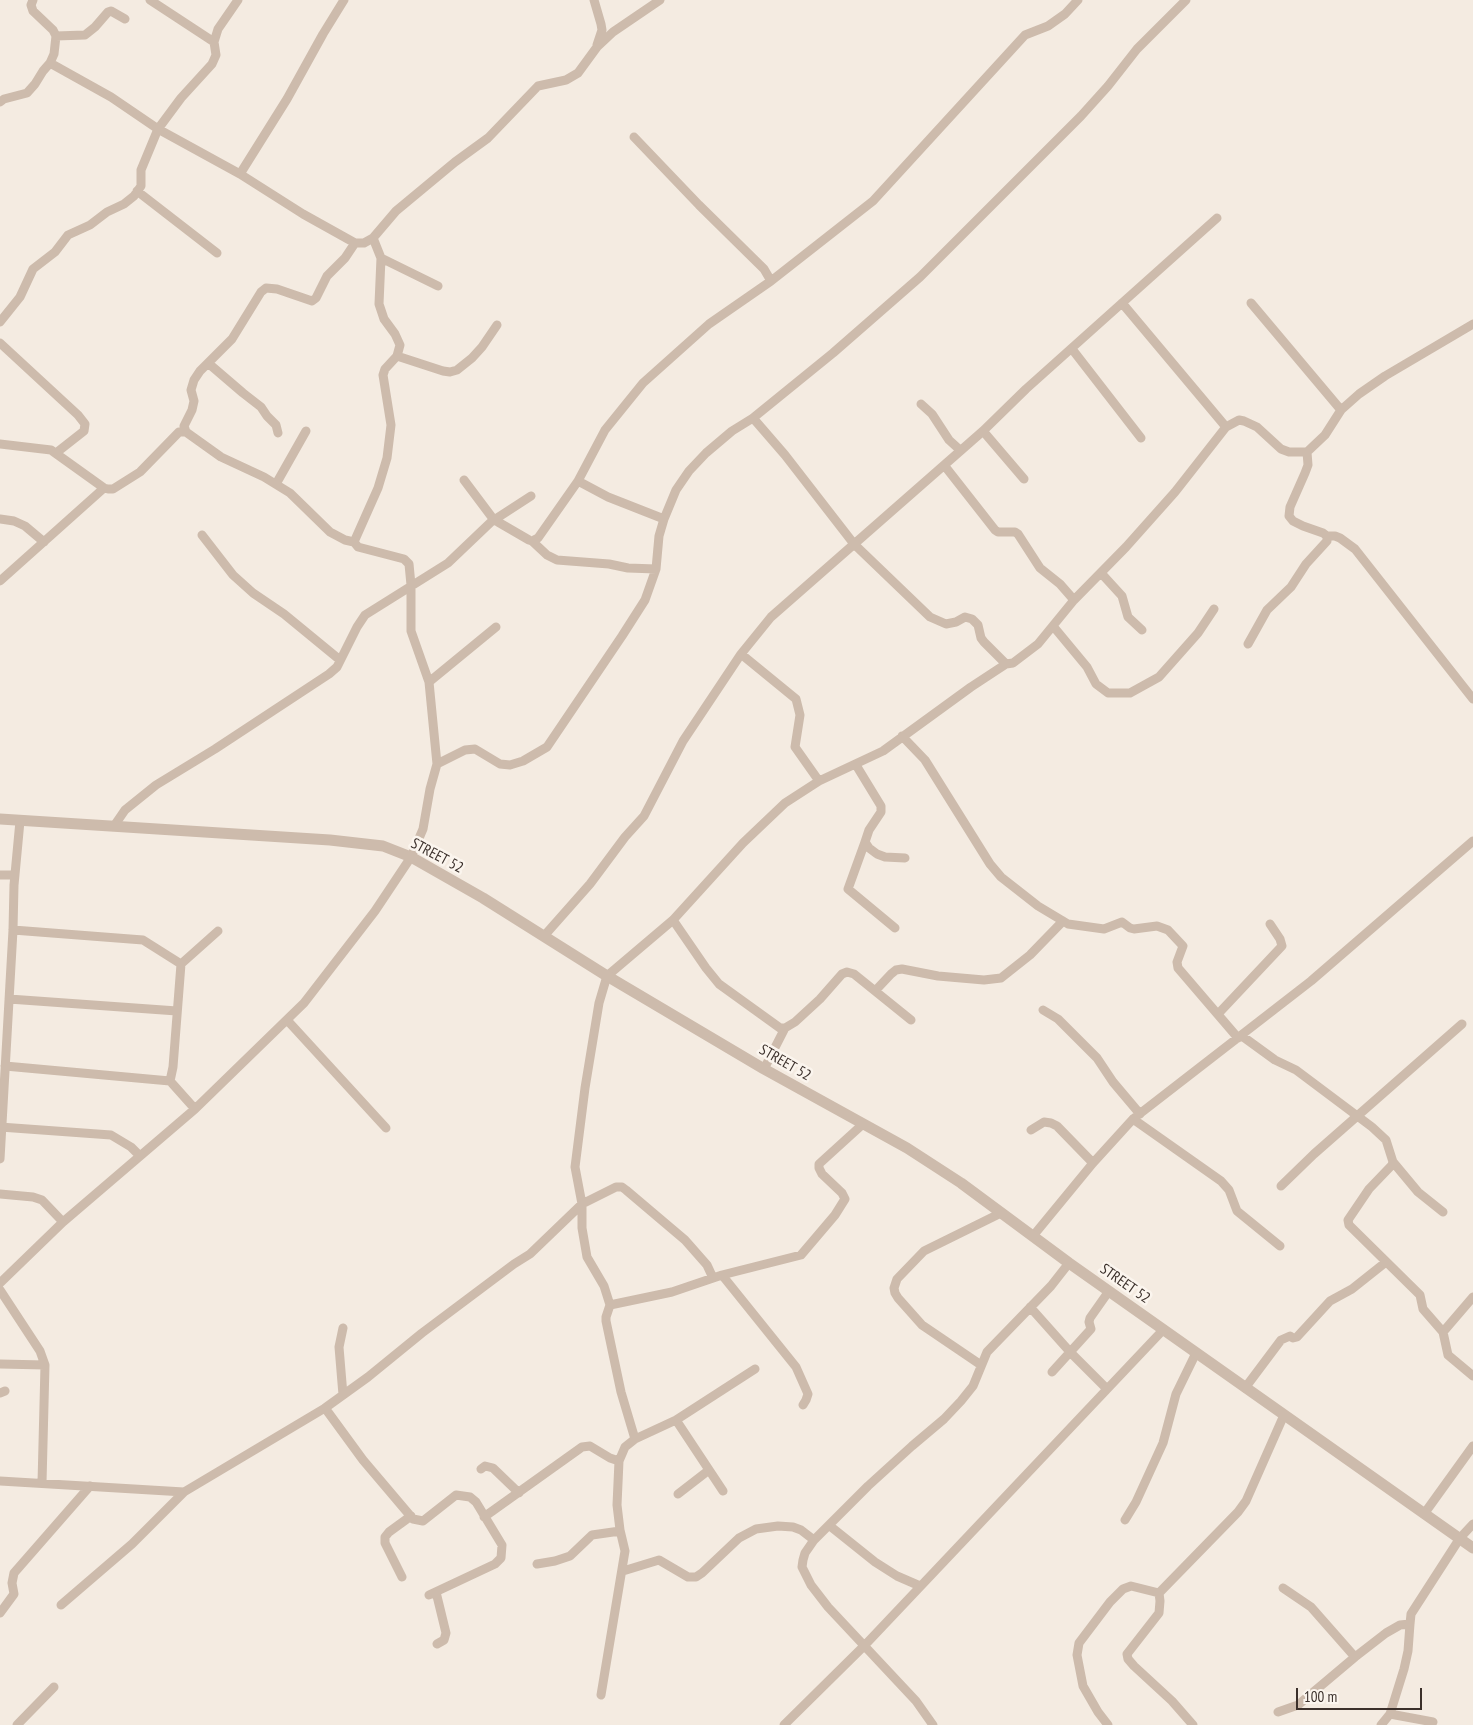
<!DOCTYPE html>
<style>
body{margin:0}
#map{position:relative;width:1473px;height:1725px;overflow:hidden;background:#f4ebe1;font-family:"PT Sans Narrow",sans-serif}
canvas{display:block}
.scale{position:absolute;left:1296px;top:1688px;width:126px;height:22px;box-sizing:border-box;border:2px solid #3b302b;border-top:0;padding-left:6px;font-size:15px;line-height:18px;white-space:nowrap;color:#3b302b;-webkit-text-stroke:4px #fbf5ee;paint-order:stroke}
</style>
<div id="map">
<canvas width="1473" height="1725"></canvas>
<div class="scale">100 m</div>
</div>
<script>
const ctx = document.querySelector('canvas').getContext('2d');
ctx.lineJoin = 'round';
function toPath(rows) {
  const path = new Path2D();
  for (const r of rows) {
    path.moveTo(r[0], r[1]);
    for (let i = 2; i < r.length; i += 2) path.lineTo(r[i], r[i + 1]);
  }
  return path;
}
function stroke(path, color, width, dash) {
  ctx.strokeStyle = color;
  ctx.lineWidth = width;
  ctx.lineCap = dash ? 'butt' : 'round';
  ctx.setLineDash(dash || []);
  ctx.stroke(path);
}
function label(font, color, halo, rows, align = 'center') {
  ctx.font = font + ' "PT Sans Narrow",sans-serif';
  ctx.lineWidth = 5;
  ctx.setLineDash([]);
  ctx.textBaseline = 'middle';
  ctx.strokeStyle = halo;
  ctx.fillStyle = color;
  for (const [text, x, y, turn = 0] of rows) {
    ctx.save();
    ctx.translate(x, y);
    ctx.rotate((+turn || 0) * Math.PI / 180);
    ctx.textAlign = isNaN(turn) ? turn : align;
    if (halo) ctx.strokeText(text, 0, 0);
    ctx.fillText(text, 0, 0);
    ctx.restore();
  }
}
const minor = toPath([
 [33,0,31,5,33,11,53,30,56,36,54,54,50,63,111,97,158,129,240,174,287,99,323,34,344,0],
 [150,0,214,42],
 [594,0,601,24,602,30,597,45],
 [56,36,85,35,95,27,108,12,111,11,125,19],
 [0,102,4,99,27,93,35,84,43,71,50,63],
 [240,174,303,214,355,243,364,243,373,238],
 [137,191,217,253],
 [381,258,438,286],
 [771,281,873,201,1025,35,1048,26,1065,14,1078,0],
 [1122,303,1226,427],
 [1251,303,1341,410],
 [0,322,20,297,33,269,55,252,68,235,90,225,107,212,124,204,134,196,141,186,141,170,158,129,181,98,212,64,216,55,214,42,218,29,238,0],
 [0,343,78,415,85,424,84,431,56,453],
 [1072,349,1141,438],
 [397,356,443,371,450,372,457,370,472,358,482,347,497,325],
 [208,363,243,393,261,407,267,416,276,425,278,433],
 [921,404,932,414,949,440,960,450],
 [753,418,785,455,854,544,930,617,946,624,956,622,965,617,972,619,978,625,981,638,984,642,1006,664],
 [983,431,1024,479],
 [186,432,184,426,192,410,194,401,191,390,194,380,200,371,232,339,261,292,266,288,277,289,312,301,316,298,327,276,345,258,355,243],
 [0,444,51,450,104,488,108,489,113,489,140,472,179,432,186,432,221,457,264,477,290,493,330,532,345,540,354,542],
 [944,465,995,530,998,532,1015,532,1018,534,1040,568,1060,584,1074,600],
 [464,480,494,520,531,496],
 [578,481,608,497,664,519],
 [276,484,306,431],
 [0,519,14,521,25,526,44,542],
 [202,535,233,575,253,593,284,614,340,660],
 [1327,536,1335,536,1340,538,1355,549,1473,699],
 [532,541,547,555,557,560,609,564,628,568,656,569],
 [1101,573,1122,596,1128,617,1142,630],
 [0,581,104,488],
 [1053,626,1087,667,1096,684,1108,693,1130,693,1159,677,1198,633,1214,609],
 [1248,644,1267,610,1291,587,1306,564,1327,541,1327,536,1323,533,1303,526,1293,521,1289,516,1290,507,1305,473,1308,465,1307,452],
 [741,654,796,699,800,715,795,747,819,781],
 [429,682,496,627],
 [902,736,925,760,990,864,1001,877,1038,906,1068,924,1104,929,1122,922,1130,928,1134,929,1157,926,1168,930,1183,946,1177,962,1178,968,1238,1038],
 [437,764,465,750,475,749,500,764,510,765,523,761,547,747,622,636,645,600,656,569,659,536,664,519,676,490,689,471,706,453,732,431,753,418,833,353,920,277,1081,116,1108,86,1137,49,1186,0],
 [856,765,881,806,881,812,869,830,865,842,869,848,877,854,885,857,905,858],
 [114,826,125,810,156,785,215,749,329,674,337,667,357,627,365,615,448,563,491,522,494,520,498,522,529,540,532,541,538,538,578,481,605,430,643,383,709,324,771,281,764,269,699,205,634,137],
 [865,842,848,889,895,928],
 [0,875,15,875],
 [673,920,706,968,719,984,780,1028,785,1028,795,1022,820,999,842,974,847,972,854,974,911,1020],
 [13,930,143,940,181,964],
 [544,936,590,884,625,837,644,816,683,741,741,654,771,617,983,431,1026,389,1217,218],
 [181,964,218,931],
 [875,991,891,974,896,970,902,969,938,976,984,980,1001,978,1030,955,1063,921],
 [9,999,177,1011],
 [1043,1010,1058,1019,1097,1058,1113,1082,1140,1114],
 [1218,1014,1282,946,1280,939,1270,924],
 [287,1020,386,1128],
 [1242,1036,1275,1060,1296,1070,1372,1127,1386,1140,1393,1162,1392,1165,1369,1189,1348,1220,1349,1225,1420,1295,1423,1309,1443,1332,1448,1355,1473,1376],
 [5,1066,170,1081,195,1109],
 [764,1069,785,1028],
 [170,1081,173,1067,181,964],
 [1133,1119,1221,1181,1229,1190,1237,1211,1280,1246],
 [0,1127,111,1135,131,1147,140,1156],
 [1031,1130,1044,1122,1051,1123,1057,1126,1093,1163],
 [0,1159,13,930,14,885,20,821],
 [1393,1162,1418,1192,1443,1212],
 [1281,1186,1314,1154,1462,1024],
 [0,1194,33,1197,42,1200,63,1222],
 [1033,1236,1093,1163,1133,1119,1311,981,1473,841],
 [722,1275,796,1367,808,1394,806,1400,803,1405],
 [0,1283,63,1222,195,1109,304,1003,375,911,411,857,423,829,430,789,437,764,429,682,411,631,411,585,409,564,404,559,358,547,354,542,378,488,387,458,391,425,383,375,385,369,397,356,400,345,395,334,384,319,379,304,381,258,373,238,396,211,455,162,488,138,538,86,566,80,578,73,597,47,613,32,660,0],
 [0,1290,40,1351,45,1365,42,1483],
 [610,1305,672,1292,722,1275,801,1255,835,1215,845,1199,842,1193,822,1174,819,1168,819,1164,863,1124],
 [1030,1307,1071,1353,1107,1389],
 [343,1328,339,1347,343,1395],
 [1443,1332,1473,1297],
 [0,1364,45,1365],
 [981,1365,922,1325,898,1298,895,1293,894,1288,897,1279,924,1251,1001,1213],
 [1052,1372,1091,1329,1089,1322,1090,1318,1109,1291],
 [1245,1388,1281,1340,1290,1336,1293,1338,1297,1337,1330,1301,1352,1289,1386,1262],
 [0,1393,5,1391],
 [325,1408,363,1460,413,1519,423,1521,456,1495,470,1497,476,1502,502,1545,501,1558,495,1564,429,1595],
 [676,1420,723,1491],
 [635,1439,676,1420,755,1369],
 [481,1469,485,1466,493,1468,519,1493],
 [0,1481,184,1492,325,1408,368,1377,422,1333,514,1264,530,1254,582,1204,616,1187,622,1187,626,1190,685,1240,707,1265,713,1278],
 [678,1494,709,1470],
 [1424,1514,1473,1446],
 [484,1517,582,1447,590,1446,610,1458,619,1461,625,1447,635,1439,621,1392,606,1321,606,1317,610,1305,604,1286,587,1257,582,1228,582,1204,575,1167,585,1088,599,1003,607,976,673,920,743,843,785,803,819,781,883,751,971,687,1006,664,1013,663,1038,644,1074,600,1126,547,1175,492,1226,427,1239,420,1244,421,1257,427,1281,449,1289,452,1307,452,1325,435,1341,410,1359,394,1385,376,1473,324],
 [1125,1520,1136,1502,1163,1443,1176,1394,1196,1353],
 [830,1526,875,1562,897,1576,920,1586],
 [537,1564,555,1561,570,1556,592,1535,620,1531],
 [623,1571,659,1560,688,1577,696,1577,702,1573,739,1538,756,1529,778,1526,793,1527,801,1530,814,1540],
 [402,1577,385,1543,385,1537,389,1532,411,1516],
 [1283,1588,1311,1607,1355,1657],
 [436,1592,446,1633,444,1640,437,1644],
 [1159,1593,1238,1512,1246,1501,1284,1415],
 [61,1605,132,1544,184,1492],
 [0,1613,14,1594,12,1583,14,1573,90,1486],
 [601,1695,625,1551,620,1530,617,1505,619,1461],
 [1278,1712,1298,1705,1355,1657,1386,1633,1400,1625,1410,1624,1411,1614,1460,1538,1473,1524],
 [1390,1714,1433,1722],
 [17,1725,54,1687],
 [784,1725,865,1645,1163,1330],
 [933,1725,916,1701,828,1607,811,1585,802,1567,803,1560,805,1553,814,1540,868,1486,912,1446,944,1419,961,1401,973,1386,987,1352,1051,1286,1069,1263],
 [1108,1725,1098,1712,1083,1686,1077,1655,1079,1643,1110,1602,1123,1589,1131,1586,1159,1593,1160,1601,1159,1613,1127,1654,1128,1659,1134,1666,1172,1701,1193,1725],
 [1381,1725,1390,1714,1404,1669,1408,1651,1410,1624]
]);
const tertiary = toPath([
 [0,819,330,840,383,846,411,857,483,898,607,976,764,1069,907,1148,961,1183,1069,1263,1473,1548]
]);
const streetNames = [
 ["STREET 52",437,856,28],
 ["STREET 52",785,1063,30],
 ["STREET 52",1125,1284,35]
];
stroke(minor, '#cdbbac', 9);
stroke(tertiary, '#cdbbac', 11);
label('15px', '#3b302b', '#fbf5ee', streetNames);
</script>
